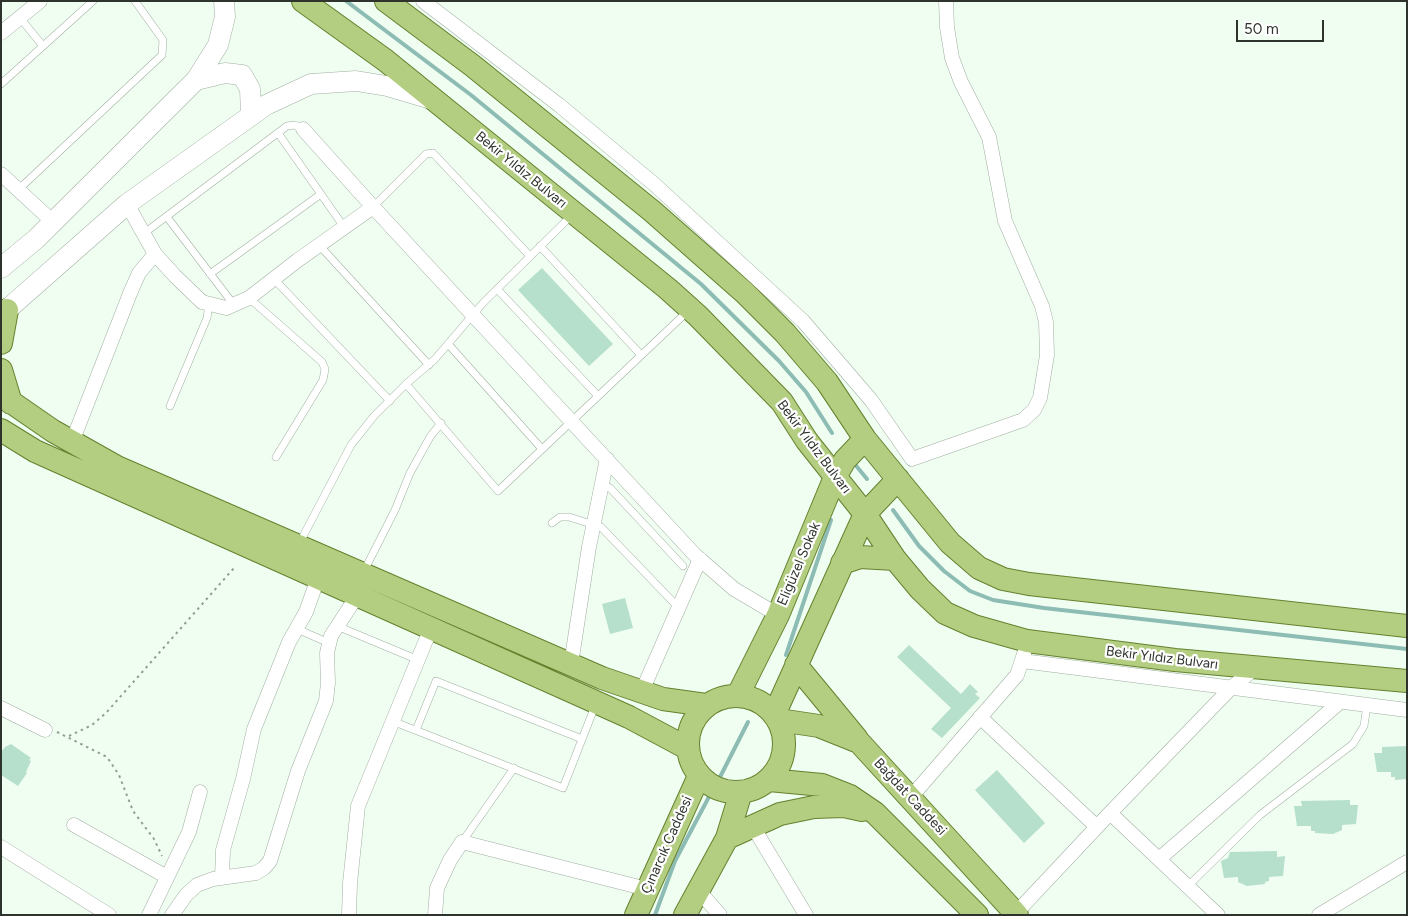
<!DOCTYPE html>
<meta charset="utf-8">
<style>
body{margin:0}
#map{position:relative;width:1408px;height:916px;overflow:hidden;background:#f0fef1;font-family:Figtree,sans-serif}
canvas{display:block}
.frame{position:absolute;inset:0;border:2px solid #2e332e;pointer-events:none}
.scale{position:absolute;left:1236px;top:20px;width:88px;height:22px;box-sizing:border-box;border:2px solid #2e332e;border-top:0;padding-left:6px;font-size:15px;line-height:18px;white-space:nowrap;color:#2e332e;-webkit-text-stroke:4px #fff;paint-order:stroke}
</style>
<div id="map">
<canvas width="1408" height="916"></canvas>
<div class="frame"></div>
<div class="scale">50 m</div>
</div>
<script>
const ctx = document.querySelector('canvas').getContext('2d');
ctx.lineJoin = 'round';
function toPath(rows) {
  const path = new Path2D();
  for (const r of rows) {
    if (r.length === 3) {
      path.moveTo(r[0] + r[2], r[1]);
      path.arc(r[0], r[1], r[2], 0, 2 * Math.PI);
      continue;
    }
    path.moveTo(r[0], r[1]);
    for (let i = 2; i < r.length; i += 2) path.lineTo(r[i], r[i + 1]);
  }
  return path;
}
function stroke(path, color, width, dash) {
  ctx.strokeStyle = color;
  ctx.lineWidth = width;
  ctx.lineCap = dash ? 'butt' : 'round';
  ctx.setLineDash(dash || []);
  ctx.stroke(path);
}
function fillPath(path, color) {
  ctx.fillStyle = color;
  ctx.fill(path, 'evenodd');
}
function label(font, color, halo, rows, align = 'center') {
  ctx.font = font + ' Figtree,sans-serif';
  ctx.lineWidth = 4.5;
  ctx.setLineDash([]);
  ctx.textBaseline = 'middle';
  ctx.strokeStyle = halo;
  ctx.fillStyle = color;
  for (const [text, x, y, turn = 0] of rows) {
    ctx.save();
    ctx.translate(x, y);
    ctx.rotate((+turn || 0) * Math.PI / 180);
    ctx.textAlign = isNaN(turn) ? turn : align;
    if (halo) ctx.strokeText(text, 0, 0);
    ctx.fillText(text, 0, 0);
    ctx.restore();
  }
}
const stream = toPath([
 [346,1,471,95,701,284,779,361,806,392,832,433],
 [853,462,867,479],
 [893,510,919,546,944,571,970,591,993,600,1044,608,1407,649],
 [786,655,831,520],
 [718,781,748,722],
 [655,915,675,861,711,793]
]);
const building = toPath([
 [542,268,613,344,589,366,518,290],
 [625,598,633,628,610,634,602,604],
 [909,645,961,694,970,684,978,692,975,694,980,698,942,738,931,729,951,708,897,657],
 [11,744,31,758,29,760,31,761,26,772,27,773,18,786,1,775,1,752,5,747],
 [1407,746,1407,779,1395,780,1395,777,1391,777,1391,772,1377,772,1374,753,1382,753,1382,747],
 [997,770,1045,823,1024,843,975,790],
 [1350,800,1350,805,1358,805,1356,824,1342,825,1342,830,1333,834,1315,833,1315,831,1311,831,1311,826,1297,826,1294,806,1302,806,1301,801],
 [1277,851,1277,857,1285,856,1283,876,1269,877,1269,881,1265,882,1265,884,1247,886,1238,882,1238,877,1224,878,1221,861,1228,858,1230,852]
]);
const path = toPath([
 [57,732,107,757,119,775,133,811,154,839,162,856],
 [69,736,92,725,106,713,234,568]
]);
const lane = toPath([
 [20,18,43,46],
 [1,84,93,1],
 [278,133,344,227],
 [19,189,162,55,163,40,135,1],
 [373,207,426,154,433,153,530,256],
 [167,217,234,305],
 [143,234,287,126,295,125,303,129],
 [319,245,429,365],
 [540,246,641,355],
 [210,274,321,194],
 [274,279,390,401],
 [497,289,598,396],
 [249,298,322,362,325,369,323,380,276,457],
 [449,345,542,449],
 [406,384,498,491,688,311],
 [170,406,207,318,209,305],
 [601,484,610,488,683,566],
 [552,523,560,517,569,517,601,527,677,606],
 [299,544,351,445,374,416,406,384,435,359,483,303,572,215],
 [364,571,395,510,410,473,430,437,441,423],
 [337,626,416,659],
 [297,629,329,643],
 [392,721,563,788,595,706],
 [416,730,436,681,582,739],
 [462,842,514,768],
 [1188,886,1260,815,1353,744,1364,726,1367,705]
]);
const street = toPath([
 [423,1,559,105,654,184,803,321,871,400,912,459,1023,420,1034,410,1040,398,1047,355,1046,322,1042,306,1005,221,989,137,961,82,952,58,947,27,946,1],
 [1,33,40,1],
 [303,129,373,207,695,555,734,589,778,615],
 [1,174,53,222],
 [127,204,155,254,175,276,202,302,226,308,249,298,298,260,373,207],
 [72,442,131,291,139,273,155,254],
 [1022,661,1407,710],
 [571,664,589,547,607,459],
 [642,691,700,559],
 [1,708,45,730],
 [980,717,1097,827],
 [911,797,1017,675,1024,654],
 [1110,813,1218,915],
 [74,825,167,877],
 [752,825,806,915],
 [1,847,109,915],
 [1159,859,1340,702],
 [222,878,223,850,243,779,254,729,289,642,306,612,318,578],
 [697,889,720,915],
 [1016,913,1110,813,1231,688,1254,669],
 [149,915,189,832,200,792],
 [172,915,186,895,197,885,213,879,256,873,264,868,270,861,298,771,326,701,328,683,327,653,331,636,357,596],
 [349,915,350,883,358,806,431,628],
 [435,915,437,888,450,860,462,842,647,889],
 [1319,915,1407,862]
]);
const secondary = toPath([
 [196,80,225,73,242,75,250,89,251,115],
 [1,268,36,239,196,80,218,45,225,17,224,1],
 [1,315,127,204,266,105,311,84,356,81,387,86,431,99]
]);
const primary = toPath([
 [303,1,385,60,668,289,698,316,782,402,807,441,865,514,895,559,920,589,945,613,974,626,1027,641,1175,660,1407,681],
 [386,1,473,66,652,211,745,293,785,333,827,382,865,439,950,543,979,568,1003,579,1029,584,1407,626],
 [1,343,7,310],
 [1,370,11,403],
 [1,395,53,431,117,467,602,678,663,699,706,705],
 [1,430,35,451,629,717,687,748],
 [842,563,860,557,895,559],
 [796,665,857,739],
 [738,695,778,615,835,477,845,460,865,439],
 [736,744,48],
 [774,715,865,514,898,479],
 [779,720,819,726,859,742,1017,915],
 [769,780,822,785,850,796,875,813,977,915],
 [727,838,780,814,814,807,844,806,862,810],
 [636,915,699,776],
 [685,915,727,838,741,792]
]);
const streetNames = [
 ["Bekir Yıldız Bulvarı",521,170,39],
 ["Bekir Yıldız Bulvarı",814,447,53],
 ["Eligüzel Sokak",799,564,-67],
 ["Bekir Yıldız Bulvarı",1162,658,7],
 ["Bağdat Caddesi",910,797,47],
 ["Çınarcık Caddesi",667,845,-66]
];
stroke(stream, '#8dbcb4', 4);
fillPath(building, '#b6dfcc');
stroke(lane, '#a1aea2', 8);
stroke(street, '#a1aea2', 15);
stroke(secondary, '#a1aea2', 21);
stroke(primary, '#64822d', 24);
stroke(path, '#939d94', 2, [2.5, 4]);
stroke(lane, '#fff', 7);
stroke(street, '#fff', 14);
stroke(secondary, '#fff', 20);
stroke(primary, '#b3cd81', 22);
label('14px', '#2e332e', '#fff', streetNames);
</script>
